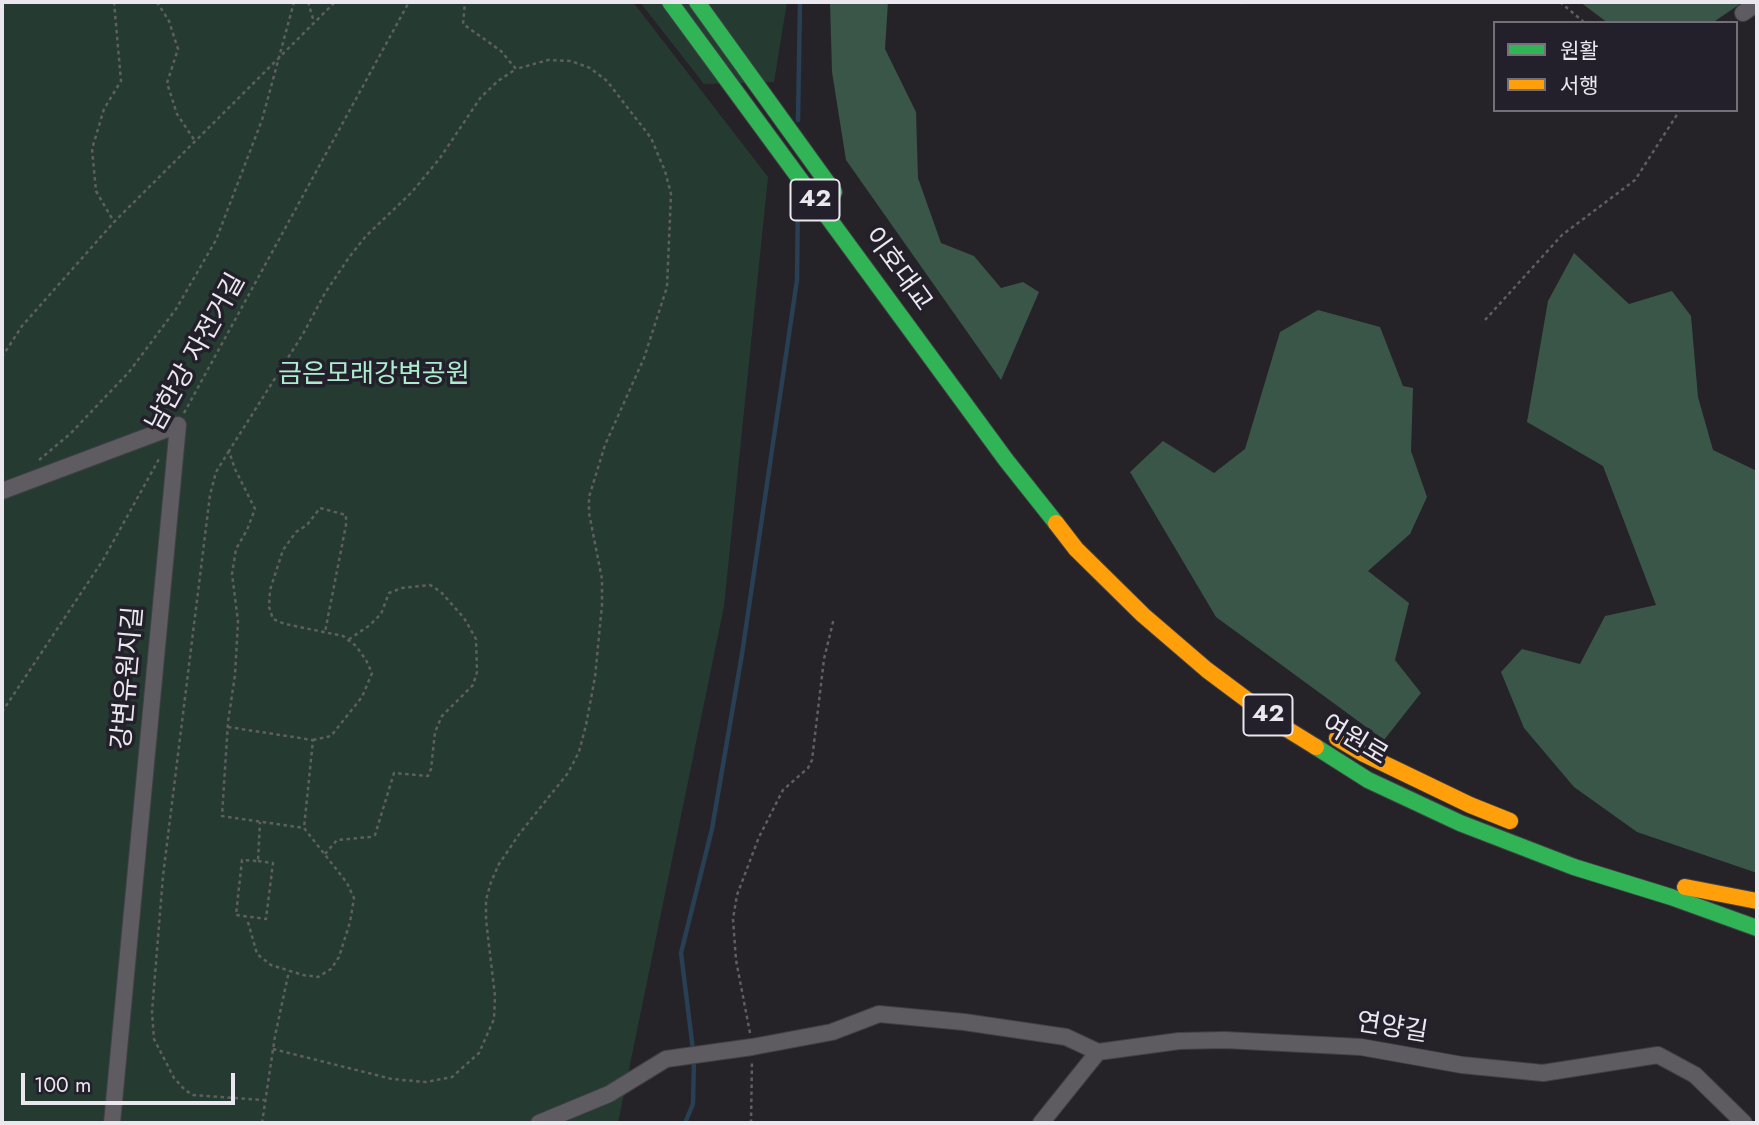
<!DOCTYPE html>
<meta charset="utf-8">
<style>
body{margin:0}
#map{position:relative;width:1759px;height:1125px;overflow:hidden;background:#252328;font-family:Jost,"Noto Sans KR",sans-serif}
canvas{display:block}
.frame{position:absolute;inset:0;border:4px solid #eae7ef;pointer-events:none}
.legend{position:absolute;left:1493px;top:21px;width:245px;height:91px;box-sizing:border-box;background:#24202b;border:2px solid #737079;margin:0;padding:9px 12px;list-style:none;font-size:21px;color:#eae7ef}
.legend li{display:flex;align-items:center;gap:14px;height:35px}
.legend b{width:35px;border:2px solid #737079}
.scale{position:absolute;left:21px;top:1073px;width:214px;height:32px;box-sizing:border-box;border:4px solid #eae7ef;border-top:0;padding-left:9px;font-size:21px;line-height:24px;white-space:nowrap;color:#eae7ef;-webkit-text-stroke:5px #24202b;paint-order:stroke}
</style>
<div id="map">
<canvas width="1759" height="1125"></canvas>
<div class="frame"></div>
<ul class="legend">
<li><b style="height:9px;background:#30b455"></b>원활</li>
<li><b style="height:9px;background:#ff9f0a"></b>서행</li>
</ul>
<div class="scale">100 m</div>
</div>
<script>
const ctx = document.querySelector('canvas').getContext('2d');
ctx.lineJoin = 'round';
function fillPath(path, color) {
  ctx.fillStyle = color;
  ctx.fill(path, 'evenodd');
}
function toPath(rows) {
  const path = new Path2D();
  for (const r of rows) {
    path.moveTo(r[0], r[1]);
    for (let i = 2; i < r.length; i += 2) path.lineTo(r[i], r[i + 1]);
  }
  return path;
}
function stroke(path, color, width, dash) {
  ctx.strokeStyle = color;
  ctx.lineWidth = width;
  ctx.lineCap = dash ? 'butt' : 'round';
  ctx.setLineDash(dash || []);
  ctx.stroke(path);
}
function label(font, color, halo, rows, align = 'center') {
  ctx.font = font + ' Jost,"Noto Sans KR",sans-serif';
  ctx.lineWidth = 7;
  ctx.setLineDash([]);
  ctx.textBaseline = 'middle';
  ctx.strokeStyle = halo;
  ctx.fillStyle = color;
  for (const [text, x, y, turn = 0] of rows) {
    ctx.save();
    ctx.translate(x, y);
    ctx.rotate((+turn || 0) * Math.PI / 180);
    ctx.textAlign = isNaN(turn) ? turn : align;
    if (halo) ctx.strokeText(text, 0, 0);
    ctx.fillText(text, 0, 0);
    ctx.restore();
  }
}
const green = toPath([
 [2,2,633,2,768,177,724,606,618,1123,2,1123],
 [640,2,787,2,774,82,704,84]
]);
const forest = toPath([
 [830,2,888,2,885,49,916,112,918,178,941,243,974,256,1001,288,1023,282,1039,292,1001,380,846,160,832,72],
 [1580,2,1743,2,1712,23,1608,23],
 [1574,253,1629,304,1672,291,1691,316,1698,397,1713,450,1757,471,1757,873,1637,832,1574,787,1524,728,1501,672,1522,649,1580,664,1605,616,1656,605,1603,466,1527,422,1548,301],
 [1318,310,1380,327,1403,386,1413,388,1411,451,1427,497,1410,534,1368,571,1409,603,1395,660,1421,693,1384,740,1216,617,1130,472,1163,441,1214,473,1245,449,1280,332]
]);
const stream = toPath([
 [798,120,800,2],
 [693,1050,681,953,712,829,742,654,797,280,798,195],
 [685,1123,693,1104,694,1059]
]);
const path = toPath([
 [114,2,121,81,104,109,92,149,96,191,114,222],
 [157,2,169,21,178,49,167,83,177,114,195,141],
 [308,2,314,22],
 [1560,2,1585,23],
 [1241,4,1242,2],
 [1485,320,1562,235,1635,180,1680,110],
 [2,357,22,326,114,222,335,2],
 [184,413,409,2],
 [229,451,216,472,210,495,163,876,152,1012,154,1039,174,1078,185,1090,193,1095,264,1100],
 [39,460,71,433,129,372,176,309,216,240,262,120,294,2],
 [2,712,103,560,159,459],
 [228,727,313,740,304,828],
 [313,740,331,736,362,697,372,673,366,660,356,646,343,636,285,624,273,619,269,607,270,590,283,550,296,532,307,525,320,508,346,515,346,525,325,632],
 [325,854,337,840,370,837,375,835,394,773,428,776,431,769,435,732,442,716,473,685,477,672,476,639,464,618,441,592,430,585,402,588,389,593,381,614,370,625,348,640],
 [258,861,273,863,266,919,236,915,242,860,258,861,260,822],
 [248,922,257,954,271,965,303,975,318,977,331,969,339,957,350,922,354,898,347,883,304,828,222,816,228,722,235,675,238,621,232,574,236,549,247,530,255,509,235,469,229,451,303,334,325,293,350,256,366,236,412,192,440,158,481,97,498,81,516,69,501,51,463,24,465,2],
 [750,1033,736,960,733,919,737,895,759,837,783,790,808,768,812,760,824,659,834,618],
 [273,1049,392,1079,426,1082,452,1077,479,1053,494,1019,495,996,486,920,486,900,491,882,499,864,520,833,568,773,579,752,586,725,595,677,602,605,602,579,589,513,589,497,605,445,644,358,667,287,671,194,665,171,651,138,607,81,590,68,571,61,548,60,516,69],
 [262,1123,275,1036,289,971],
 [751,1123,752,1060]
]);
const street = toPath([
 [1743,13,1757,3],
 [2,491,178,425,112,1123],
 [539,1123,609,1094,666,1059,752,1047,832,1032,879,1014,964,1022,1066,1037,1098,1052],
 [1041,1123,1098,1052,1179,1041,1225,1040,1361,1047,1462,1065,1543,1073,1658,1055,1695,1075,1744,1123]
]);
const fast = toPath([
 [670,2,1006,460,1056,523],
 [697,2,834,192],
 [1316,747,1368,780,1460,823,1574,867,1671,897,1757,928]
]);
const slow = toPath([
 [1056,523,1076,549,1143,615,1207,670,1282,726,1316,747],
 [1337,738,1364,754,1470,805,1510,821],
 [1685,887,1757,901]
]);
const shields = [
 [815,200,49],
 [1268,715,49]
];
const shieldNames = [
 ["42",815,200],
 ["42",1268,715]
];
const streetNames = [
 ["이호대교",897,270,54],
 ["남한강 자전거길",197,353,-61],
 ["강변유원지길",129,678,-85],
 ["여원로",1354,741,31],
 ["연양길",1392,1029,9]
];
const parkNames = [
 ["금은모래강변공원",374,376]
];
fillPath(green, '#253b32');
fillPath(forest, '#395649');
stroke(stream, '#293f54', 4.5);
stroke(street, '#424045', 18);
stroke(fast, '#424045', 18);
stroke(slow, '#424045', 18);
stroke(path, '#5f5e61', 2.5, [3.5, 3.5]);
stroke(street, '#5e5c61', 16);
stroke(fast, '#30b455', 16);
stroke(slow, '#ff9f0a', 16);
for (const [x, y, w] of shields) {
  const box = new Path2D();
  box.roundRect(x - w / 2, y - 20.5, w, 41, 5);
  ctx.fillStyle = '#24202b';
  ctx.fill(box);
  stroke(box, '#eae7ef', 2);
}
label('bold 24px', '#eae7ef', null, shieldNames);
label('26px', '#eae7ef', '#24202b', streetNames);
label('26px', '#abeccd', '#24202b', parkNames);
</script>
